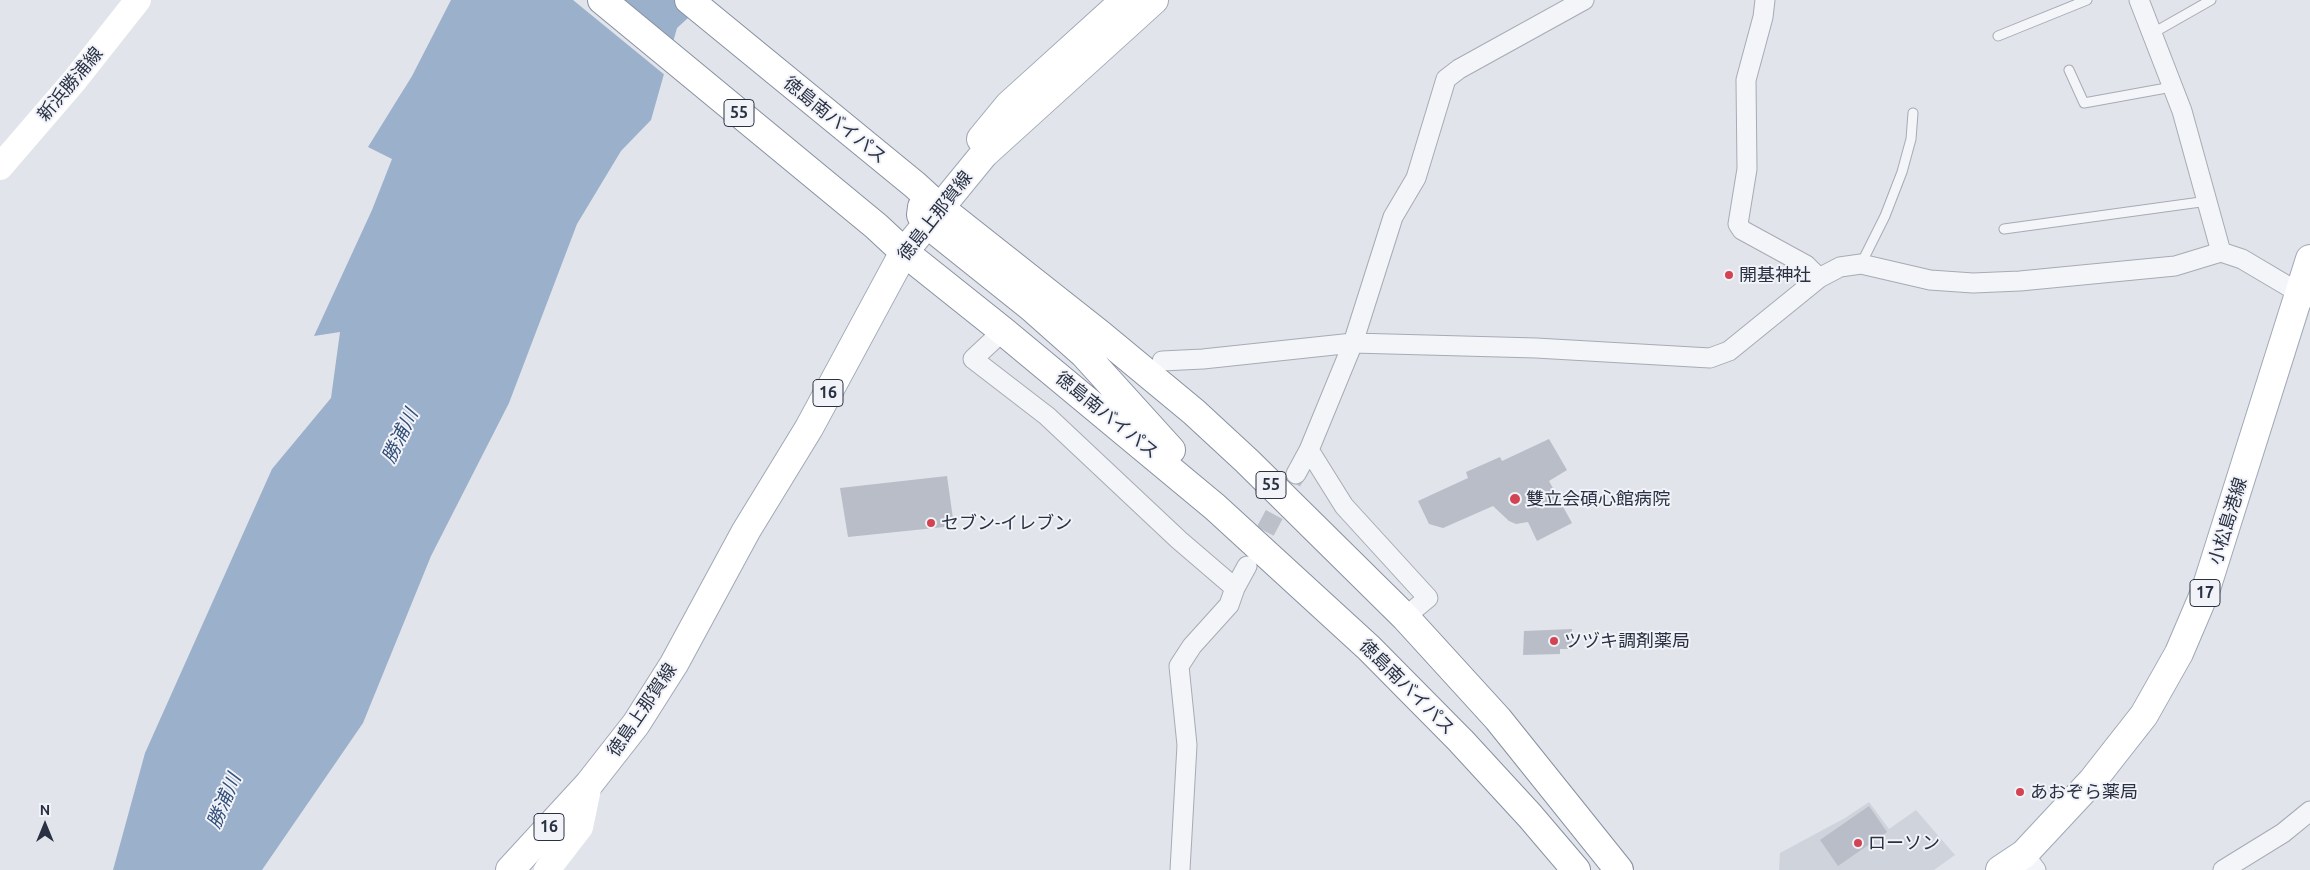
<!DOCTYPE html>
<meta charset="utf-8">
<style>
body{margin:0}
#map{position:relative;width:2310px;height:870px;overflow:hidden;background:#e1e4ea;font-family:Ubuntu,sans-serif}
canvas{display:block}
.north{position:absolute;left:20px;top:800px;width:50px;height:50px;-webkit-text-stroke:4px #f1f3f8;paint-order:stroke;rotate:0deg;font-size:14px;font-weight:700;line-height:20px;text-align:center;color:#293143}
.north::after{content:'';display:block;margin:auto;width:18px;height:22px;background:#293143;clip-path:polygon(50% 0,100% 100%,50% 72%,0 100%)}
</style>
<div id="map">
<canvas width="2310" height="870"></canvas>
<div class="north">N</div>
</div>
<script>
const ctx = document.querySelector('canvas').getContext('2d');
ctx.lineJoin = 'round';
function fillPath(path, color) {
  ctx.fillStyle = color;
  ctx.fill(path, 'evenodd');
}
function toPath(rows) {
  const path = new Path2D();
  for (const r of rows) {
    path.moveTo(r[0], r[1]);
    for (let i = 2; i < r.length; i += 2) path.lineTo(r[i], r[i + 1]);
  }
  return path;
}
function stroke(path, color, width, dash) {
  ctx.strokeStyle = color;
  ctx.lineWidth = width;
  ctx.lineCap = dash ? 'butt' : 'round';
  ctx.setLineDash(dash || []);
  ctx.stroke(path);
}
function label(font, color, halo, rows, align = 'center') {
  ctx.font = font + ' Ubuntu,"Noto Sans JP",sans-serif';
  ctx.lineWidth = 4;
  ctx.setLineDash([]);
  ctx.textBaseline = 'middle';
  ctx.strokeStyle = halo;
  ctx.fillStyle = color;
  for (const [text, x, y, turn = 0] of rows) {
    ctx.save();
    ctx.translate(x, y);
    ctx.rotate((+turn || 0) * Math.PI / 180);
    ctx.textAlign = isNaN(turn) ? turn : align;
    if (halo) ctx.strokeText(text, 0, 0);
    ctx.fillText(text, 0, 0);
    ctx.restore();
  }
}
const built = toPath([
 [1869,802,1889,829,1916,810,1955,855,1934,870,1779,870,1780,853,1845,818]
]);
const water = toPath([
 [451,0,708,0,677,28,651,120,621,151,577,224,509,403,431,556,363,723,262,870,113,870,145,753,272,469,331,398,340,332,314,336,372,210,392,159,368,147,412,76]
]);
const pier = toPath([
 [573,0,617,0,675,46,666,76]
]);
const building = toPath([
 [1549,439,1567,470,1549,481,1572,523,1537,541,1528,522,1516,524,1509,521,1493,506,1443,528,1429,524,1418,501,1468,478,1466,472,1500,457,1502,461],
 [947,476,954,526,848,537,840,488],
 [1572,629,1572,649,1560,649,1560,654,1523,655,1524,631],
 [1869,806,1887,832,1838,866,1820,840]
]);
const streetTunnel = toPath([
 [1252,556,1296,474]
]);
const lane = toPath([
 [2153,33,2211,0],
 [1998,36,2087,0],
 [2069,70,2084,103,2172,87],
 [2004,229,2208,201],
 [1861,264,1885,216,1902,172,1911,139,1913,113]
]);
const street = toPath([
 [1765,0,1763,17,1746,80,1747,169,1738,224,1742,230,1806,265,1819,278],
 [2139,0,2182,111,2221,252,2242,259,2308,298],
 [1003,331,973,359,1047,416,1179,540,1235,588,1247,566],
 [1162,361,1203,359,1353,343,1536,348,1710,358,1729,351,1819,278,1840,267,1861,264,1930,280,1973,283,2020,281,2175,266,2221,252],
 [1309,450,1353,343,1393,217,1416,178,1446,79,1459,69,1584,0],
 [1296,474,1309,450,1344,506,1428,598,1405,617],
 [2024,854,2036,870],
 [1180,870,1187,745,1179,666,1192,646,1229,605,1235,588],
 [2223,870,2283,833,2310,811]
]);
const secondary = toPath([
 [0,167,74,81,138,0],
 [547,870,580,827,589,784]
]);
const primary = toPath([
 [981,139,1009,105,1125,0],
 [510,870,589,784,636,724,674,664,746,531,809,428,904,252,984,154,1154,0],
 [2000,870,2024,854,2093,780,2144,715,2179,653,2205,592,2310,259]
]);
const highway = toPath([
 [602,0,876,226,904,252,1003,331,1215,507,1369,648,1461,741,1530,816,1576,870],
 [689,0,915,185,939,207,1101,335,1194,412,1247,461,1405,617,1498,719,1619,870],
 [922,207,921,215,926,223,1031,307,1084,354,1171,450]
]);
const markers = [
 [1729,275,5,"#d34351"],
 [1515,499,6,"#d34351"],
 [931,523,5,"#d34351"],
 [1554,641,5,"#d34351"],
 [2020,792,5,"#d34351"],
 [1858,843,5,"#d34351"]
];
const shields = [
 [739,113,30],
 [828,393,30],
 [1271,485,30],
 [2205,593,30],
 [549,827,30]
];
const shieldNames = [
 ["55",739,113],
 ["16",828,393],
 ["55",1271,485],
 ["17",2205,593],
 ["16",549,827]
];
const streetNames = [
 ["新浜勝浦線",70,84,-50],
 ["徳島南バイパス",835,120,39],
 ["徳島上那賀線",935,216,-52],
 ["徳島南バイパス",1107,415,39],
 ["小松島港線",2228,521,-73],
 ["徳島南バイパス",1407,687,45],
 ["徳島上那賀線",642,710,-56]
];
const poiNames = [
 ["開基神社",1739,275],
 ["雙立会碩心館病院",1526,499],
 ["セブン-イレブン",941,523],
 ["ツヅキ調剤薬局",1564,641],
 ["あおぞら薬局",2030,792],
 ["ローソン",1868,843]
];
const waterNames = [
 ["勝浦川",400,436,-64],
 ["勝浦川",224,801,-67]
];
fillPath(built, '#cfd3dc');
fillPath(water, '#9bb0cb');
fillPath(pier, '#e1e4ea');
fillPath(building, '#b8bdc8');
stroke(streetTunnel, '#bcc0c9', 19, [19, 9]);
stroke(lane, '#a6abb5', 11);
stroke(street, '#a6abb5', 21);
stroke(primary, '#a0a8b7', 30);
stroke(highway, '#8891a2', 30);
stroke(lane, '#f4f5f8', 9);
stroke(street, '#f4f5f8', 19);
stroke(secondary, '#fff', 26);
stroke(primary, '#fff', 28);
stroke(highway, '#fff', 28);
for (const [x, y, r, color] of markers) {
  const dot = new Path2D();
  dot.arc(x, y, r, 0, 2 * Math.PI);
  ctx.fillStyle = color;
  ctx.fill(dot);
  stroke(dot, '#f1f3f8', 2);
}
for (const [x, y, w] of shields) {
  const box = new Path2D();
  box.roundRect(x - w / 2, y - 13.5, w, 27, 4);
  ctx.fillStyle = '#f1f3f8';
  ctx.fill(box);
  stroke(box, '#293143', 1);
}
label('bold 16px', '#293143', null, shieldNames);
label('18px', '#293143', '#f1f3f8', streetNames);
label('18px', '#293143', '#f1f3f8', poiNames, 'left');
label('italic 19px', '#314e78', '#f1f3f8', waterNames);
</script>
